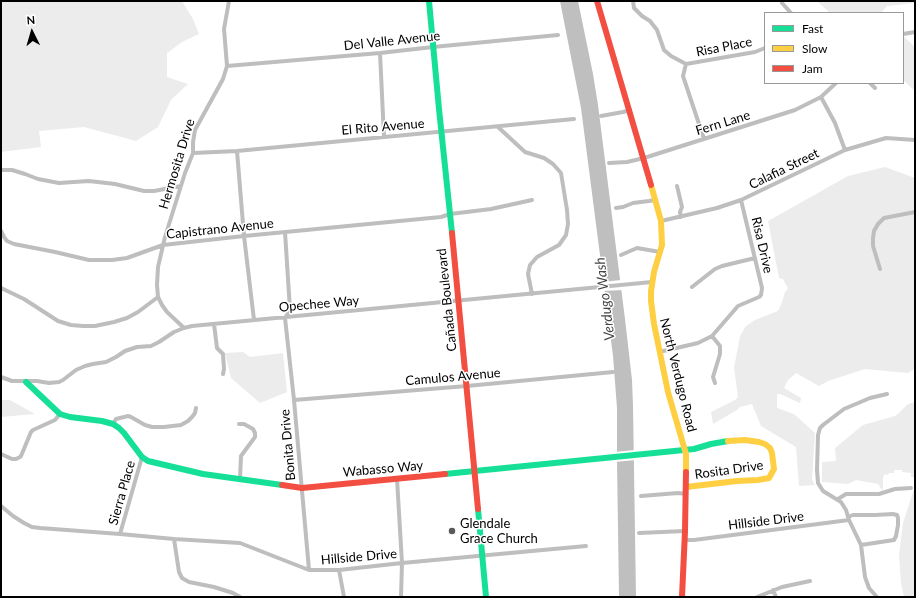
<!DOCTYPE html>
<meta charset="utf-8">
<style>
body{margin:0}
#map{position:relative;width:916px;height:598px;overflow:hidden;background:#fff;font-family:Lato,sans-serif}
canvas{display:block}
.frame{position:absolute;inset:0;border:2px solid #000;pointer-events:none}
.legend{position:absolute;left:764px;top:12px;width:140px;height:72px;box-sizing:border-box;background:#fff;border:1px solid #999;margin:0;padding:5px 7px;list-style:none;font-size:12px;color:#000}
.legend li{display:flex;align-items:center;gap:8px;height:20px}
.legend b{width:20px;border:1px solid #999}
.north{position:absolute;left:12px;top:12px;width:40px;height:40px;-webkit-text-stroke:3px #fff;paint-order:stroke;rotate:355deg;font-size:11px;font-weight:700;line-height:16px;text-align:center;color:#000}
.north::after{content:'';display:block;margin:auto;width:14px;height:18px;background:#000;clip-path:polygon(50% 0,100% 100%,50% 72%,0 100%)}
</style>
<div id="map">
<canvas width="916" height="598"></canvas>
<div class="frame"></div>
<ul class="legend">
<li><b style="height:5px;background:#16e098"></b>Fast</li>
<li><b style="height:5px;background:#ffcf43"></b>Slow</li>
<li><b style="height:5px;background:#f24e42"></b>Jam</li>
</ul>
<div class="north">N</div>
</div>
<script>
const ctx = document.querySelector('canvas').getContext('2d');
ctx.lineJoin = 'round';
function fillPath(path, color) {
  ctx.fillStyle = color;
  ctx.fill(path, 'evenodd');
}
function toPath(rows) {
  const path = new Path2D();
  for (const r of rows) {
    path.moveTo(r[0], r[1]);
    for (let i = 2; i < r.length; i += 2) path.lineTo(r[i], r[i + 1]);
  }
  return path;
}
function stroke(path, color, width, dash) {
  ctx.strokeStyle = color;
  ctx.lineWidth = width;
  ctx.lineCap = dash ? 'butt' : 'round';
  ctx.setLineDash(dash || []);
  ctx.stroke(path);
}
function label(font, color, halo, rows, align = 'center') {
  ctx.font = font + ' Lato,sans-serif';
  ctx.lineWidth = 3;
  ctx.setLineDash([]);
  ctx.textBaseline = 'middle';
  ctx.strokeStyle = halo;
  ctx.fillStyle = color;
  for (const [text, x, y, turn = 0] of rows) {
    ctx.save();
    ctx.translate(x, y);
    ctx.rotate((+turn || 0) * Math.PI / 180);
    ctx.textAlign = isNaN(turn) ? turn : align;
    if (halo) ctx.strokeText(text, 0, 0);
    ctx.fillText(text, 0, 0);
    ctx.restore();
  }
}
const green = toPath([
 [1,1,182,1,193,19,199,34,182,42,167,53,167,77,188,84,171,100,158,127,136,141,84,127,39,131,41,147,1,152],
 [817,1,915,1,915,3,887,6,881,13,830,13],
 [903,36,915,47,915,91,903,80],
 [885,167,915,178,915,369,908,373,865,369,828,381,819,386,796,373,788,380,784,388,801,398,800,403,780,394,777,394,777,408,794,414,815,433,812,480,815,485,799,486,796,447,761,426,752,404,740,407,737,410,713,424,711,412,735,400,738,397,734,368,740,336,746,326,755,320,778,311,782,302,785,292,788,288,785,283,783,279,779,278,768,221,848,176],
 [243,352,250,357,283,353,287,392,260,403,231,378,225,353],
 [1,400,10,400,35,414,1,417],
 [915,402,915,597,904,597,901,583,899,554,903,523,914,489,915,477,911,477,911,473,902,472,902,470,894,470,894,473,889,473,888,475,885,474,884,476,883,476,883,491,878,484,856,480,848,484,822,482,822,462,836,461,835,448,863,425,895,416,900,412,908,404]
]);
const water = toPath([
 [560,1,578,1,593,74,598,105,625,319,632,380,633,406,636,597,619,597,617,461,617,408,613,356,581,108]
]);
const pier = toPath([
 [621,280,623,290,603,291,602,282],
 [635,450,635,460,615,462,615,452]
]);
const street = toPath([
 [633,1,634,8,642,16,650,21,657,30,664,50,671,56,686,64],
 [782,3,791,13],
 [903,34,915,32],
 [380,53,384,137],
 [686,64,755,52,765,48],
 [686,64,683,76,704,139],
 [227,66,380,53,433,47,558,35],
 [870,83,875,88],
 [821,97,835,123,845,150],
 [601,116,623,112,630,110],
 [498,127,525,152,544,158,553,164,561,173,567,210,568,224,566,235,559,245,537,257,530,265,528,274,532,294],
 [237,151,244,236,254,320],
 [193,153,237,151,574,119],
 [609,163,627,162,644,158,795,110,821,97,836,83],
 [1,170,12,170,25,174,38,179,59,183,89,181,115,184,144,191,154,191,181,186],
 [677,186,682,207,680,212,681,217],
 [616,208,623,207,633,203,649,201,655,200],
 [661,221,717,208,741,200,845,150,886,138,915,140],
 [1,231,4,237,7,241,14,244,55,252,89,260,112,260,127,258,163,245,244,236,441,217,450,214,491,209,532,200],
 [285,232,290,310,285,318,294,400,309,570],
 [621,255,637,248,660,252],
 [880,269,873,246,873,238,874,231,878,224,884,218,915,212],
 [692,287,715,269,722,266,755,258],
 [1,288,24,299,58,321,71,325,83,326,95,326,114,322,127,318,138,312,158,297],
 [214,324,217,348,223,354,224,369,223,374],
 [184,328,167,312,162,305,158,297,157,285,158,267,165,237,185,173,193,153,193,142,195,130,223,79,227,66,224,29,229,1],
 [712,336,720,346,720,354,713,377,715,383],
 [659,352,698,343,712,336,738,306,759,297,761,295,762,288,741,200],
 [1,377,12,381,37,381,49,383,59,382,63,380,76,370,85,366,93,364,106,362,116,357,125,351,137,347,151,346,159,342,174,332,184,328,192,326,652,282],
 [294,400,467,386,613,372],
 [113,424,116,419,128,416,131,417,145,425,152,427,164,427,181,425,188,421,192,417,195,413,196,408],
 [239,424,244,424,253,429,255,433,255,437,241,456,240,479],
 [1,454,12,459,16,459,20,457,21,456,31,432,33,430,55,420,60,414],
 [397,479,402,563,401,597],
 [641,496,678,493,686,494],
 [838,499,846,494,879,494,895,489,911,488],
 [1,506,13,516,24,523,32,527,40,528,120,534,174,539,240,543,309,570,339,570,402,563,586,546],
 [848,517,853,515,875,515,893,514,897,515,898,518,898,525,896,536,894,540,861,545],
 [639,533,685,531],
 [120,534,142,457],
 [174,539,179,572,182,578,189,582,214,587,233,593,240,597],
 [684,540,694,540,849,520],
 [339,570,344,597],
 [773,590,776,597],
 [757,597,782,587,810,581],
 [877,597,869,588,865,577,861,545,849,520,846,510,841,502,823,491,818,483,817,470,818,435,820,428,823,425,844,409,870,398,887,394]
]);
const fast = toPath([
 [429,1,439,109,452,233],
 [26,382,60,414,70,417,102,421,113,424,119,428,124,433,142,457,148,461,203,474,282,485],
 [445,474,694,449,711,444,728,441],
 [478,509,486,597]
]);
const slow = toPath([
 [651,185,661,221,662,245,654,272,651,291,651,301,654,324,668,392,686,454,686,472],
 [686,487,737,481,758,480,769,478,774,469,772,453,770,448,765,444,759,442,745,440,728,441]
]);
const jam = toPath([
 [597,1,651,185],
 [452,233,478,509],
 [282,485,302,488,445,474],
 [682,597,685,531,686,472]
]);
const markers = [
 [452,531,4,"#595959"]
];
const streetNames = [
 ["Del Valle Avenue",392,41,-6],
 ["Risa Place",724,47,-11],
 ["Fern Lane",723,123,-17],
 ["El Rito Avenue",383,127,-5],
 ["Hermosita Drive",177,164,-73],
 ["Calafia Street",784,169,-26],
 ["Capistrano Avenue",220,229,-6],
 ["Risa Drive",762,245,77],
 ["Cañada Boulevard",447,300,-96],
 ["Opechee Way",319,304,-5],
 ["North Verdugo Road",678,375,76],
 ["Camulos Avenue",453,377,-5],
 ["Bonita Drive",288,445,-95],
 ["Wabasso Way",383,469,-5],
 ["Rosita Drive",729,470,-8],
 ["Sierra Place",122,493,-74],
 ["Hillside Drive",766,521,-7],
 ["Hillside Drive",359,557,-5]
];
const poiNames = [
 ["Glendale",460,524],
 ["Grace Church",460,539]
];
const waterNames = [
 ["Verdugo Wash",605,299,-97]
];
fillPath(green, '#ececec');
fillPath(water, '#bfbfbf');
fillPath(pier, '#fff');
stroke(street, '#bebebe', 4);
stroke(fast, '#16e098', 6);
stroke(slow, '#ffcf43', 6);
stroke(jam, '#f24e42', 6);
for (const [x, y, r, color] of markers) {
  const dot = new Path2D();
  dot.arc(x, y, r, 0, 2 * Math.PI);
  ctx.fillStyle = color;
  ctx.fill(dot);
  stroke(dot, '#fff', 1.5);
}
label('13px', '#000', '#fff', streetNames);
label('13px', '#000', '#fff', poiNames, 'left');
label('italic 14px', '#444', '#fff', waterNames);
</script>
